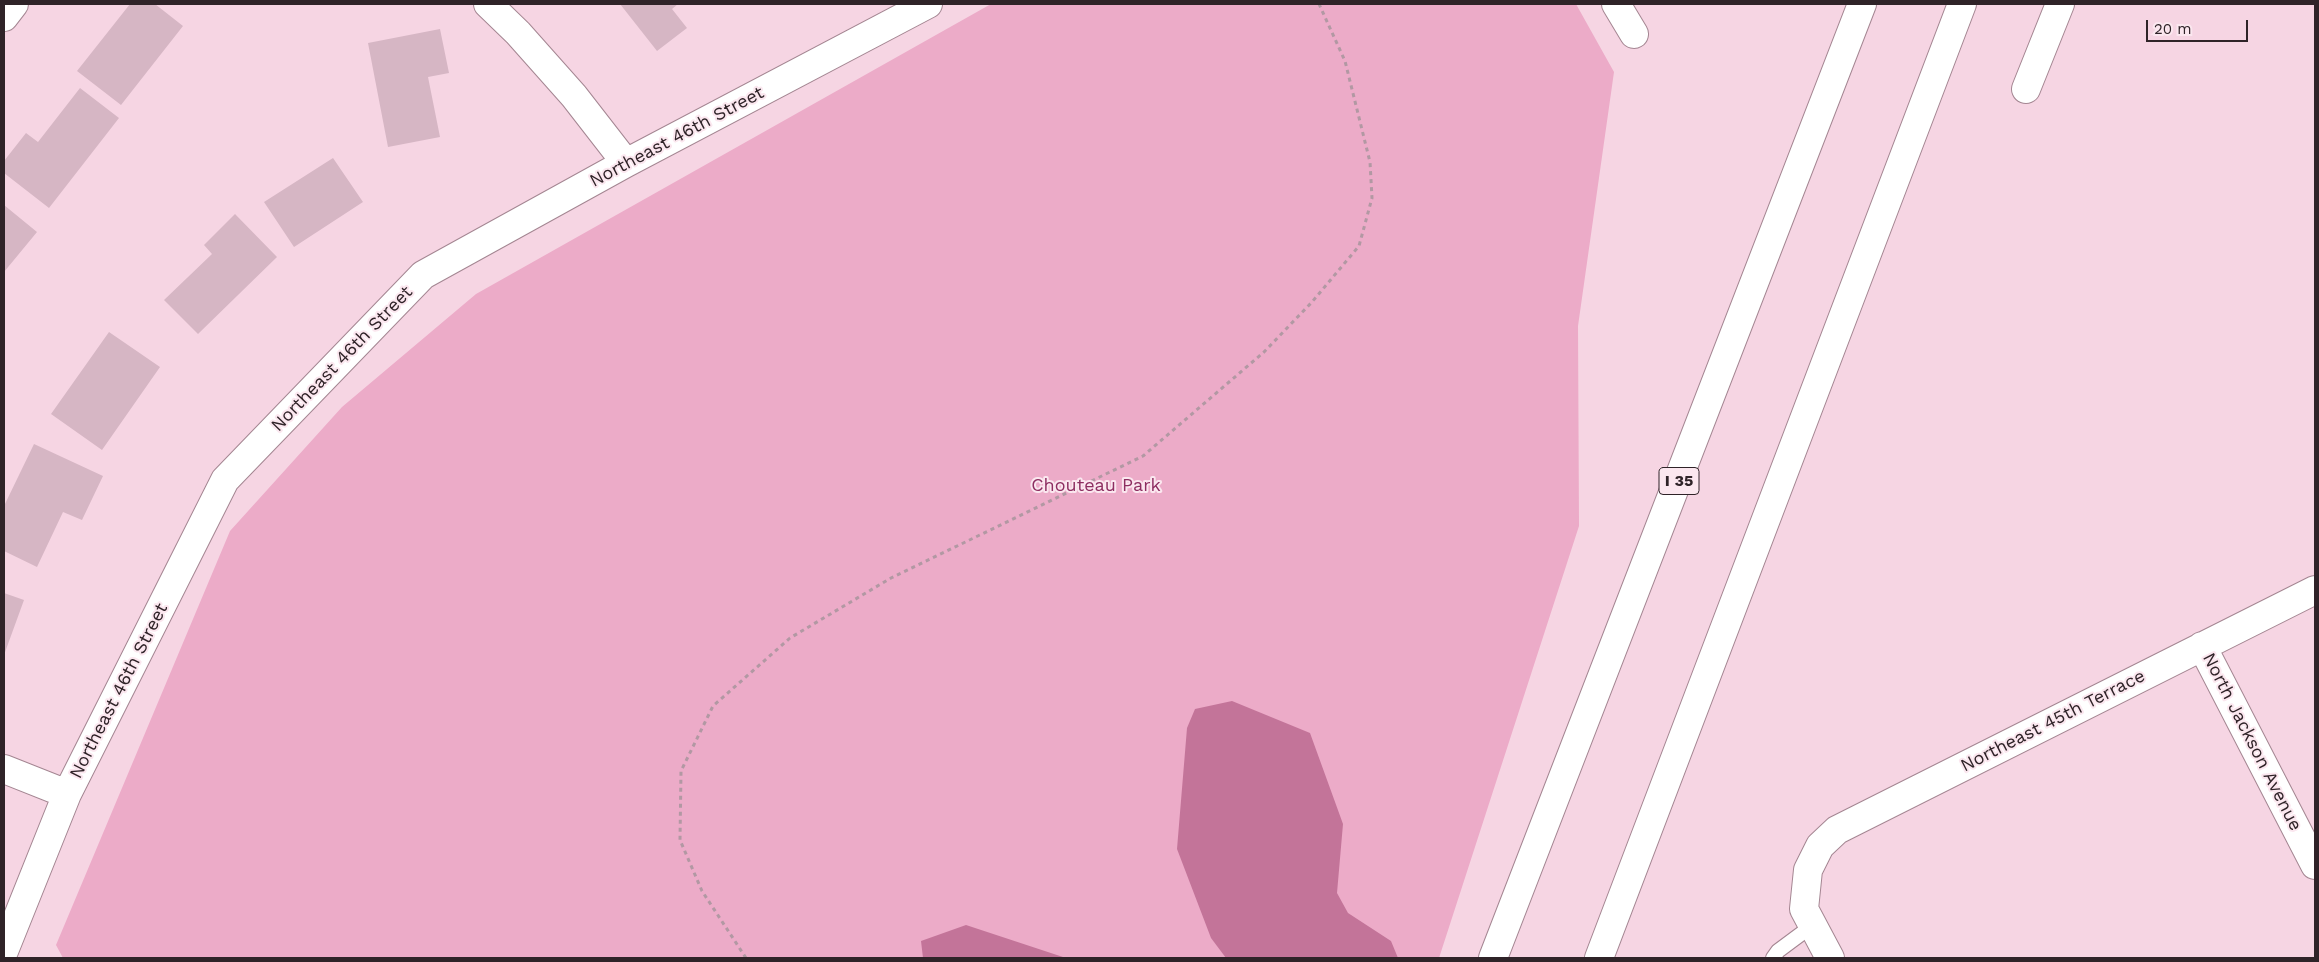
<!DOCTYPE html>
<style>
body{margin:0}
#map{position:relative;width:2319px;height:962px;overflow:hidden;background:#f6d5e3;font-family:"Work Sans",sans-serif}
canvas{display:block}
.frame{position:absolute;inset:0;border:5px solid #2f2328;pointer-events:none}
.scale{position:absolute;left:2146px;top:20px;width:102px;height:22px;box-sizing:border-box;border:2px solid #2f2328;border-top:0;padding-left:6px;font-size:15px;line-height:18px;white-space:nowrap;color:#2f2328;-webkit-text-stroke:4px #fbe7ef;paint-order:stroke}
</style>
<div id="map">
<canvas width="2319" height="962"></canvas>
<div class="frame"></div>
<div class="scale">20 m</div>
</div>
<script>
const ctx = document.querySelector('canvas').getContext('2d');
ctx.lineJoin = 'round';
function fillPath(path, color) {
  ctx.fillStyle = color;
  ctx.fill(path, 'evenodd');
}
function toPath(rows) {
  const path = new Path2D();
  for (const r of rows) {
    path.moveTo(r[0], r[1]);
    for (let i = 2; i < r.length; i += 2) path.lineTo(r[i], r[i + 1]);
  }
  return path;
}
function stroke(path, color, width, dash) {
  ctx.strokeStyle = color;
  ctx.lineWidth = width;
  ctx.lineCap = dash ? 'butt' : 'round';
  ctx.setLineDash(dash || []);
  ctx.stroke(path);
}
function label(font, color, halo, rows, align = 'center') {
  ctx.font = font + ' "Work Sans",sans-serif';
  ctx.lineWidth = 4;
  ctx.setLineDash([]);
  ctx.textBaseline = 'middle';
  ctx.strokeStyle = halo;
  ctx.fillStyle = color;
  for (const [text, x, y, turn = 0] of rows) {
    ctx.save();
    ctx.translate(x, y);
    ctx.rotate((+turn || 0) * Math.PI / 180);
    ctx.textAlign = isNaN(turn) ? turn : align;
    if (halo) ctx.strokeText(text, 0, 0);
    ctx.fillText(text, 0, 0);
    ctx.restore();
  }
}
const green = toPath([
 [991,4,1576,4,1614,72,1578,326,1579,526,1439,958,63,958,56,945,230,531,342,407,476,294]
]);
const water = toPath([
 [1232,701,1310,733,1343,824,1337,893,1348,913,1391,941,1398,958,1226,958,1211,938,1177,849,1187,728,1195,709],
 [966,925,1066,958,923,958,921,941]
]);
const building = toPath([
 [130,4,155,4,183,26,121,105,77,71],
 [620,4,678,4,672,9,687,28,657,51],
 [440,29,449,73,428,77,440,137,388,147,368,43],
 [80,88,119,118,49,208,4,173,4,161,26,133,38,142],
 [333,158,363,202,294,247,264,202],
 [4,205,37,232,4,272],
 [235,214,277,257,198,334,164,300,212,254,204,245],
 [109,332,160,367,102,450,51,414],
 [34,444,103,476,82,520,63,512,37,567,4,551,4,506],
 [4,593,24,600,4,655]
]);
const path = toPath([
 [746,958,702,891,680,840,681,771,713,706,790,638,891,578,1143,456,1264,352,1312,302,1359,246,1372,198,1370,162,1345,61,1319,4]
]);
const service = toPath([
 [1773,958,1778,951,1813,925]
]);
const minor = toPath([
 [488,4,518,33,574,96,626,163],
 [1616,4,1634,34],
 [4,17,14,4],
 [2026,89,2060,4],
 [2202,646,2315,865],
 [4,769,67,794],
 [4,951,67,794,225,480,423,275,626,163,928,4],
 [1830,958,1804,909,1808,870,1820,846,1837,830,2315,590]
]);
const motorway = toPath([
 [1493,958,1862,4],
 [1599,958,1962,4]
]);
const shields = [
 [1679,481,40]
];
const shieldNames = [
 ["I 35",1679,481]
];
const streetNames = [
 ["Northeast 46th Street",677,137,-28],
 ["Northeast 46th Street",342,359,-46],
 ["Northeast 46th Street",119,691,-63],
 ["Northeast 45th Terrace",2053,721,-27],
 ["North Jackson Avenue",2252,742,63]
];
const parkNames = [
 ["Chouteau Park",1096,486]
];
fillPath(green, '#ecabc8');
fillPath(water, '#c37499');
fillPath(building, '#d6b6c4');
stroke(service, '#a48692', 16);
stroke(minor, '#a48692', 30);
stroke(motorway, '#a48692', 30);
stroke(path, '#b298a3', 3, [4, 4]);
stroke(service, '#fff', 14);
stroke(minor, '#fff', 28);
stroke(motorway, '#fff', 28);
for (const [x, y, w] of shields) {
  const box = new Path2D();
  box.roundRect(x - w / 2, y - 13.5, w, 27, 4);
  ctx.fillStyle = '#fbe7ef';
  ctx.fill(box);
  stroke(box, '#2f2328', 1);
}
label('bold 16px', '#2f2328', null, shieldNames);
label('18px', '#2f2328', '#fbe7ef', streetNames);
label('18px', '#8d2e61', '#fbe7ef', parkNames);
</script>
